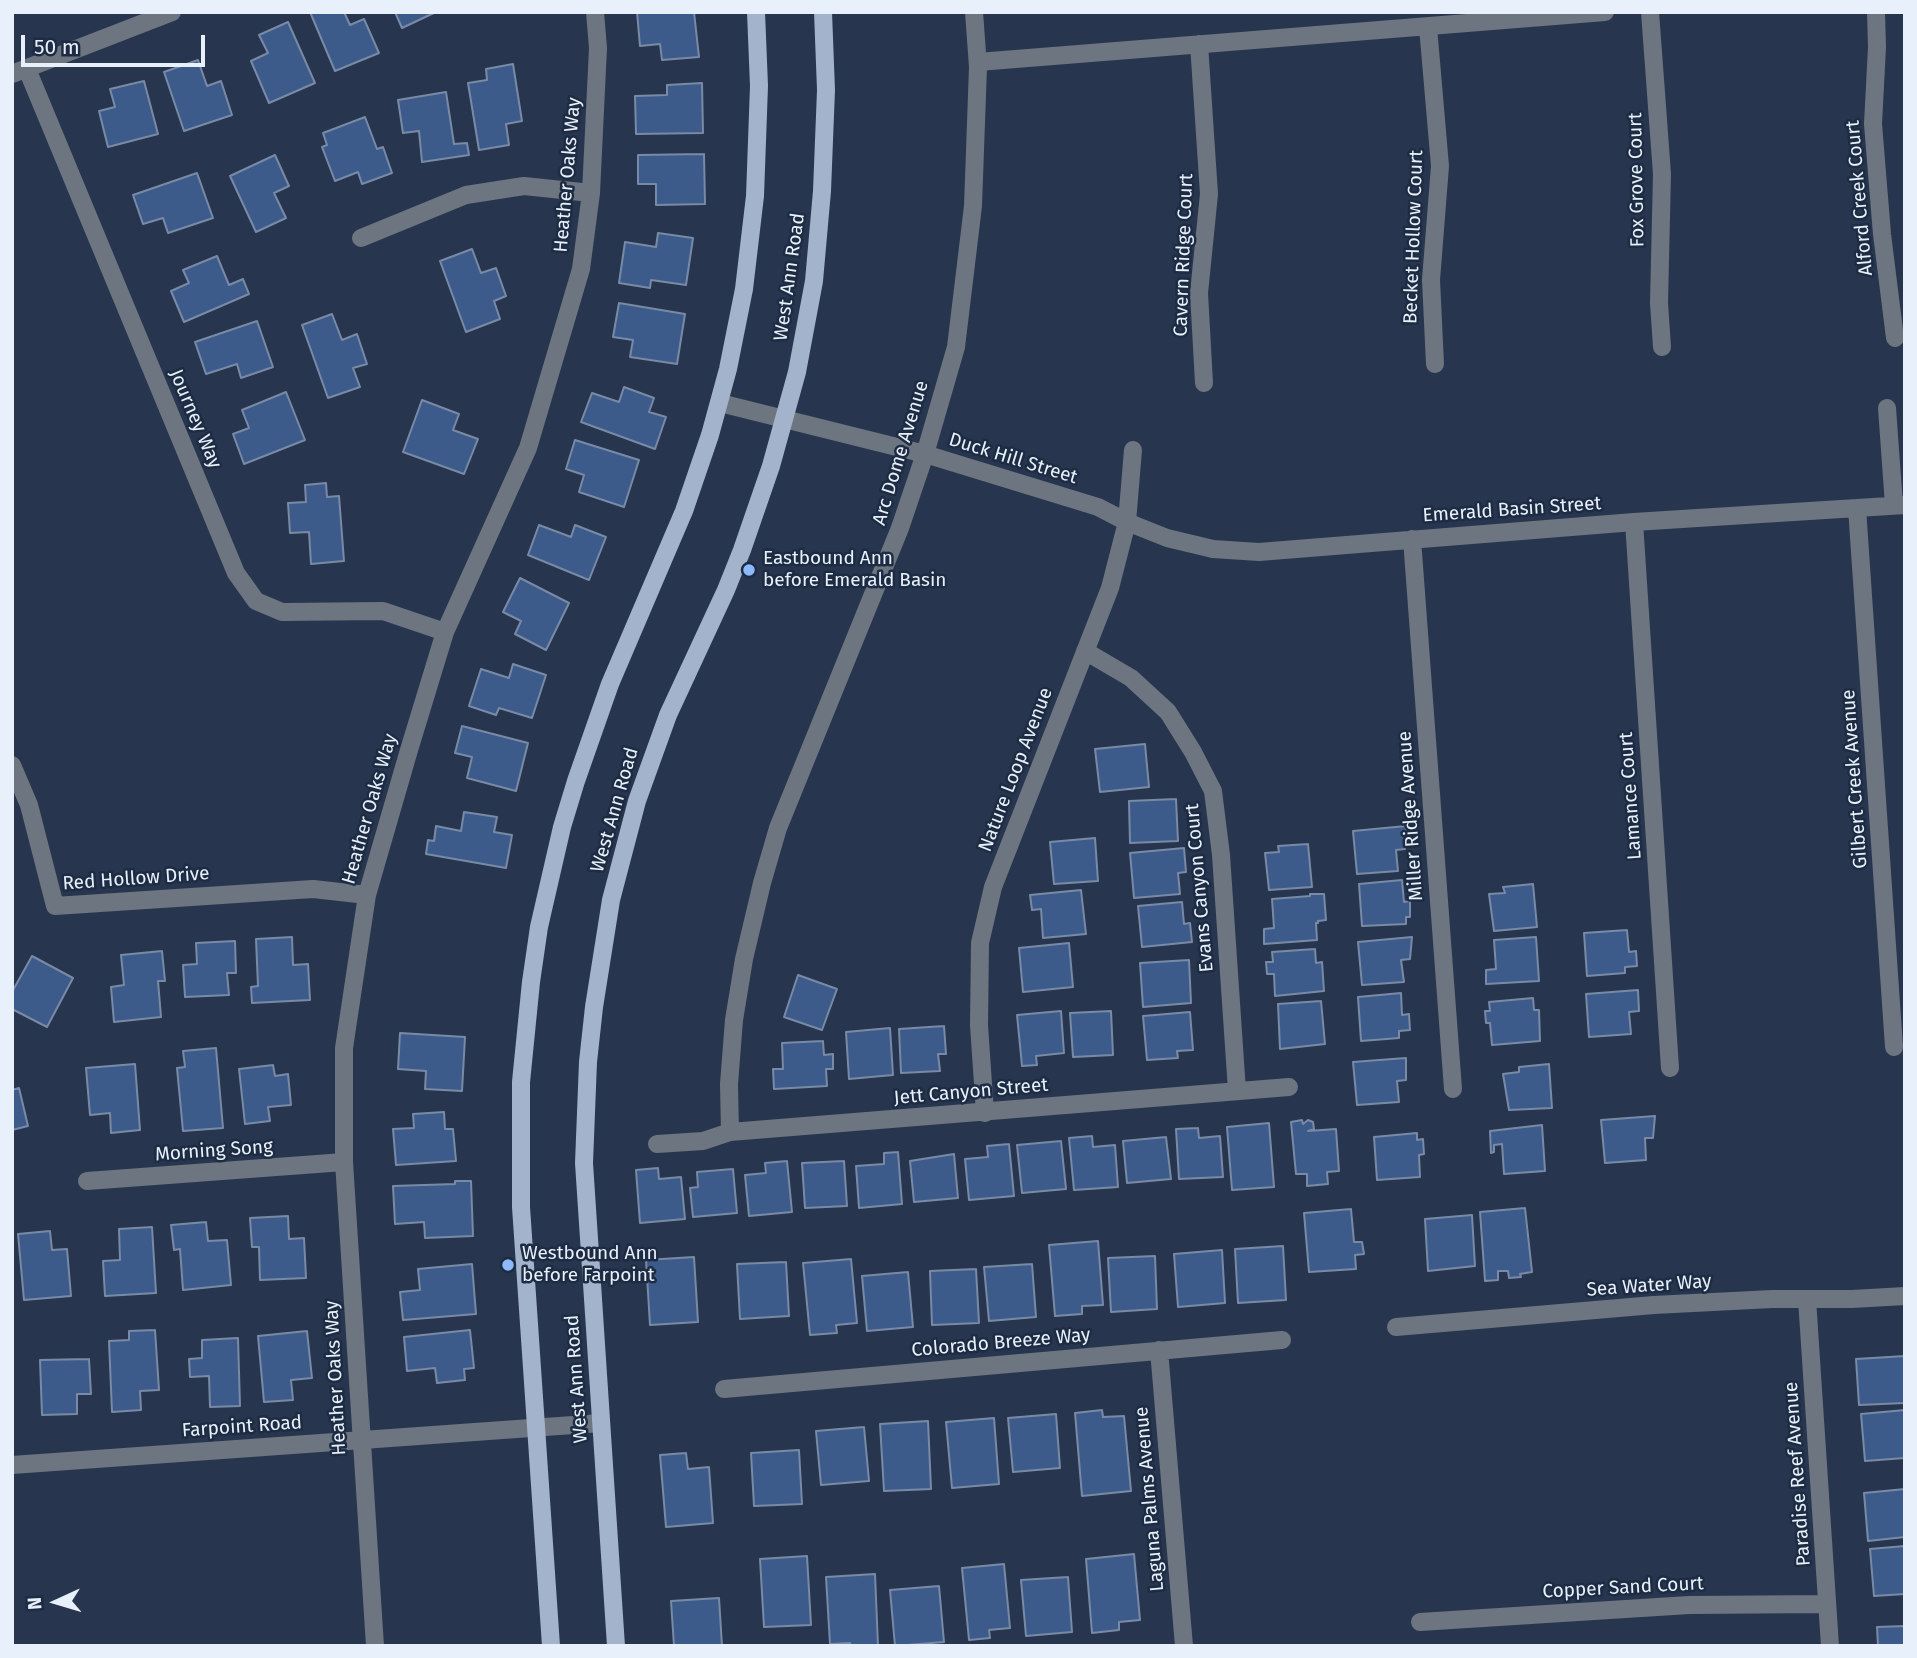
<!DOCTYPE html>
<style>
body{margin:0}
#map{position:relative;width:1917px;height:1658px;overflow:hidden;background:#27364e;font-family:"Fira Sans",sans-serif}
canvas{display:block}
.frame{position:absolute;inset:0;border:14px solid #e8f0fc;pointer-events:none}
.north{position:absolute;left:21px;top:1567px;width:70px;height:70px;-webkit-text-stroke:5px #1d2c43;paint-order:stroke;rotate:266deg;font-size:19px;font-weight:700;line-height:28px;text-align:center;color:#e8f0fc}
.north::after{content:'';display:block;margin:auto;width:24px;height:32px;background:#e8f0fc;clip-path:polygon(50% 0,100% 100%,50% 72%,0 100%)}
.scale{position:absolute;left:21px;top:35px;width:184px;height:32px;box-sizing:border-box;border:4px solid #e8f0fc;border-top:0;padding-left:9px;font-size:21px;line-height:24px;white-space:nowrap;color:#e8f0fc;-webkit-text-stroke:5px #1d2c43;paint-order:stroke}
</style>
<div id="map">
<canvas width="1917" height="1658"></canvas>
<div class="frame"></div>
<div class="north">N</div>
<div class="scale">50 m</div>
</div>
<script>
const ctx = document.querySelector('canvas').getContext('2d');
ctx.lineJoin = 'round';
function fillPath(path, color) {
  ctx.fillStyle = color;
  ctx.fill(path, 'evenodd');
}
function toPath(rows) {
  const path = new Path2D();
  for (const r of rows) {
    path.moveTo(r[0], r[1]);
    for (let i = 2; i < r.length; i += 2) path.lineTo(r[i], r[i + 1]);
  }
  return path;
}
function stroke(path, color, width, dash) {
  ctx.strokeStyle = color;
  ctx.lineWidth = width;
  ctx.lineCap = dash ? 'butt' : 'round';
  ctx.setLineDash(dash || []);
  ctx.stroke(path);
}
function label(font, color, halo, rows, align = 'center') {
  ctx.font = font + ' "Fira Sans",sans-serif';
  ctx.lineWidth = 5;
  ctx.setLineDash([]);
  ctx.textBaseline = 'middle';
  ctx.strokeStyle = halo;
  ctx.fillStyle = color;
  for (const [text, x, y, turn = 0] of rows) {
    ctx.save();
    ctx.translate(x, y);
    ctx.rotate((+turn || 0) * Math.PI / 180);
    ctx.textAlign = isNaN(turn) ? turn : align;
    if (halo) ctx.strokeText(text, 0, 0);
    ctx.fillText(text, 0, 0);
    ctx.restore();
  }
}
const building = toPath([
 [310,12,344,12,350,25,364,19,379,53,335,71,310,12],
 [395,12,436,12,402,28,395,12],
 [637,12,694,12,699,57,662,60,660,44,640,46,637,12],
 [288,22,315,83,269,103,251,61,268,53,259,35,288,22],
 [198,60,207,86,221,81,232,115,184,131,164,72,198,60],
 [513,64,522,121,506,124,509,145,479,150,468,83,487,80,486,69,513,64],
 [144,81,158,134,108,147,99,111,115,107,110,89,144,81],
 [702,83,703,133,636,134,635,96,667,95,667,85,702,83],
 [446,92,454,144,467,143,469,155,422,162,419,131,403,133,398,100,446,92],
 [365,117,377,149,383,147,392,173,362,184,358,172,335,181,322,147,327,145,323,133,365,117],
 [704,154,705,204,656,205,656,184,638,184,638,155,704,154],
 [275,155,289,186,274,193,286,218,256,232,230,176,275,155],
 [197,173,213,218,168,233,163,218,143,224,133,195,197,173],
 [658,233,693,238,686,285,651,280,650,288,619,283,625,242,656,247,658,233],
 [472,249,481,273,496,268,506,296,494,301,500,319,466,332,440,261,472,249],
 [217,256,229,285,243,279,249,294,184,322,171,291,189,283,183,270,217,256],
 [619,303,685,314,677,364,630,357,633,340,613,337,619,303],
 [332,314,342,340,357,334,367,364,353,368,360,387,328,398,302,325,332,314],
 [257,321,273,367,241,378,237,364,206,374,195,342,257,321],
 [624,387,654,398,649,412,666,417,655,449,581,422,592,393,619,402,624,387],
 [286,392,305,440,244,464,233,434,249,428,242,410,286,392],
 [422,400,459,414,453,430,478,439,464,474,403,452,422,400],
 [575,440,639,460,624,507,579,492,584,475,566,469,575,440],
 [326,483,327,497,339,496,344,561,311,564,309,532,290,533,288,503,306,502,305,485,326,483],
 [539,525,571,537,575,525,606,537,589,580,528,555,539,525],
 [520,578,569,603,546,650,515,634,521,621,503,612,520,578],
 [513,664,546,675,532,718,499,708,496,715,469,706,481,669,509,678,513,664],
 [462,726,528,743,516,791,467,778,472,757,455,753,462,726],
 [1145,744,1149,787,1100,792,1095,749,1145,744],
 [1176,799,1178,841,1130,843,1129,801,1176,799],
 [464,812,497,817,494,832,512,835,506,868,426,854,428,840,434,841,436,826,461,831,464,812],
 [1406,826,1407,842,1405,842,1405,849,1396,850,1398,871,1357,874,1353,831,1406,826],
 [1095,838,1098,881,1054,884,1050,842,1095,838],
 [1308,844,1312,887,1269,890,1265,853,1279,852,1278,846,1308,844],
 [1184,848,1186,872,1178,873,1180,894,1134,898,1130,853,1184,848],
 [1402,880,1404,902,1410,901,1410,917,1406,917,1406,924,1362,926,1359,884,1402,880],
 [1533,884,1537,927,1494,931,1489,894,1505,893,1503,887,1533,884],
 [1081,890,1086,934,1043,938,1041,909,1032,910,1030,895,1081,890],
 [1310,894,1324,894,1326,920,1318,921,1318,923,1316,923,1317,940,1264,944,1264,929,1274,928,1272,899,1310,896,1310,894],
 [1182,902,1184,924,1190,923,1192,942,1142,947,1138,906,1182,902],
 [1627,930,1629,952,1636,951,1637,966,1625,967,1625,973,1587,976,1584,933,1627,930],
 [292,937,293,965,308,964,310,1000,252,1003,251,987,258,986,256,939,292,937],
 [1412,937,1410,959,1401,960,1404,982,1362,985,1358,942,1412,937],
 [1536,937,1539,981,1486,984,1486,970,1496,969,1494,940,1536,937],
 [235,941,236,973,227,973,229,995,185,997,183,965,197,964,196,943,235,941],
 [1069,943,1073,987,1023,992,1019,948,1069,943],
 [1315,949,1316,963,1322,962,1324,991,1275,996,1274,974,1267,974,1266,962,1273,962,1272,952,1315,949],
 [162,951,165,981,158,981,161,1017,114,1022,111,987,124,985,121,955,162,951],
 [32,956,73,978,47,1027,12,1009,12,992,32,956],
 [1189,960,1191,1003,1143,1007,1140,963,1189,960],
 [798,975,837,989,822,1030,784,1017,798,975],
 [1638,990,1639,1011,1629,1012,1631,1034,1589,1037,1586,994,1638,990],
 [1401,993,1402,1015,1409,1014,1410,1030,1399,1031,1399,1038,1361,1041,1358,997,1401,993],
 [1533,998,1534,1010,1539,1010,1540,1041,1492,1045,1490,1023,1486,1023,1485,1011,1490,1011,1489,1002,1533,998],
 [1321,1001,1325,1044,1280,1049,1278,1004,1321,1001],
 [1061,1011,1064,1053,1036,1056,1037,1065,1022,1066,1017,1015,1061,1011],
 [1111,1011,1113,1055,1073,1057,1070,1013,1111,1011],
 [1190,1012,1193,1050,1177,1051,1178,1058,1147,1060,1143,1016,1190,1012],
 [944,1026,946,1054,938,1054,940,1071,901,1073,899,1029,944,1026],
 [890,1028,893,1075,849,1079,846,1032,890,1028],
 [400,1033,465,1037,462,1091,425,1089,426,1071,398,1069,400,1033],
 [823,1041,824,1055,833,1054,833,1069,826,1069,827,1086,774,1089,773,1069,783,1069,782,1043,823,1041],
 [216,1048,223,1128,183,1131,177,1068,185,1067,183,1051,216,1048],
 [1406,1058,1406,1080,1397,1081,1399,1102,1357,1105,1353,1062,1406,1058],
 [135,1064,140,1130,111,1133,110,1113,90,1115,86,1068,135,1064],
 [1549,1064,1552,1108,1509,1110,1503,1074,1519,1072,1519,1067,1549,1064],
 [273,1065,275,1076,288,1074,291,1105,268,1107,270,1121,245,1124,239,1069,273,1065],
 [19,1088,28,1126,12,1130,12,1090,19,1088],
 [444,1112,445,1129,453,1129,456,1161,396,1165,393,1129,414,1128,413,1114,444,1112],
 [1655,1116,1653,1138,1645,1138,1646,1160,1605,1163,1601,1120,1655,1116],
 [1302,1120,1303,1124,1308,1120,1313,1122,1314,1129,1308,1131,1336,1129,1339,1171,1327,1172,1328,1184,1307,1186,1307,1174,1296,1174,1291,1122,1302,1120],
 [1269,1123,1274,1187,1232,1190,1227,1127,1269,1123],
 [1542,1125,1545,1171,1504,1174,1502,1144,1494,1145,1494,1152,1491,1153,1490,1131,1542,1125],
 [1198,1128,1199,1138,1220,1136,1223,1177,1179,1179,1176,1129,1198,1128],
 [1417,1133,1417,1140,1423,1139,1424,1154,1419,1155,1420,1177,1377,1180,1374,1137,1417,1133],
 [1092,1136,1093,1147,1115,1145,1118,1187,1074,1190,1069,1138,1092,1136],
 [1166,1137,1171,1179,1127,1183,1123,1141,1166,1137],
 [1061,1141,1066,1189,1022,1193,1017,1145,1061,1141],
 [1009,1144,1014,1196,969,1200,965,1159,988,1157,987,1146,1009,1144],
 [898,1152,902,1204,859,1208,856,1166,884,1164,884,1153,898,1152],
 [954,1154,958,1198,914,1202,910,1161,954,1154],
 [787,1161,792,1212,749,1216,745,1175,766,1173,765,1163,787,1161],
 [844,1161,847,1206,805,1208,802,1163,844,1161],
 [658,1168,659,1179,681,1177,685,1219,640,1223,636,1170,658,1168],
 [733,1169,737,1213,693,1217,690,1188,698,1187,697,1172,733,1169],
 [455,1181,471,1181,473,1236,425,1238,424,1222,395,1224,393,1186,455,1184,455,1181],
 [1525,1208,1532,1272,1520,1274,1521,1277,1509,1278,1508,1271,1498,1271,1498,1280,1485,1281,1480,1212,1525,1208],
 [1351,1209,1354,1242,1362,1242,1364,1254,1355,1255,1356,1269,1309,1272,1304,1213,1351,1209],
 [1472,1215,1475,1266,1428,1271,1425,1219,1472,1215],
 [288,1216,289,1239,304,1238,306,1278,260,1280,259,1247,252,1247,250,1218,288,1216],
 [206,1222,208,1241,227,1240,231,1285,183,1290,180,1249,174,1250,171,1225,206,1222],
 [152,1227,156,1293,105,1296,103,1261,120,1260,119,1229,152,1227],
 [50,1231,52,1250,67,1249,71,1296,24,1300,18,1234,50,1231],
 [1098,1241,1103,1305,1082,1306,1082,1314,1055,1316,1049,1245,1098,1241],
 [1283,1246,1286,1300,1238,1303,1235,1249,1283,1246],
 [1222,1250,1225,1303,1178,1307,1174,1254,1222,1250],
 [1155,1256,1157,1309,1111,1312,1108,1258,1155,1256],
 [694,1257,698,1322,650,1325,646,1260,694,1257],
 [851,1259,857,1323,836,1325,837,1333,810,1335,803,1263,851,1259],
 [786,1262,789,1316,740,1319,737,1264,786,1262],
 [472,1264,476,1314,403,1320,400,1292,420,1290,418,1269,472,1264],
 [1032,1264,1036,1317,989,1321,984,1267,1032,1264],
 [976,1269,979,1323,932,1325,930,1271,976,1269],
 [908,1272,913,1327,867,1331,862,1276,908,1272],
 [155,1330,159,1390,140,1391,141,1410,112,1412,109,1341,129,1340,129,1331,155,1330],
 [470,1330,474,1368,464,1369,465,1380,437,1383,435,1368,407,1371,404,1337,470,1330],
 [307,1331,312,1378,291,1380,293,1400,264,1402,258,1336,307,1331],
 [238,1338,240,1406,210,1407,209,1376,190,1377,189,1359,202,1358,202,1340,238,1338],
 [1905,1356,1905,1403,1859,1405,1856,1359,1905,1356],
 [89,1359,91,1394,77,1394,77,1414,42,1415,40,1360,89,1359],
 [1102,1410,1103,1417,1124,1416,1131,1491,1082,1496,1075,1413,1102,1410],
 [1905,1410,1905,1458,1865,1461,1861,1414,1905,1410],
 [1056,1414,1060,1468,1013,1472,1008,1418,1056,1414],
 [994,1418,999,1484,952,1488,946,1422,994,1418],
 [928,1421,931,1489,884,1491,880,1424,928,1421],
 [864,1427,869,1481,821,1485,816,1431,864,1427],
 [799,1450,802,1504,754,1506,751,1453,799,1450],
 [686,1453,688,1469,709,1467,713,1523,666,1527,660,1455,686,1453],
 [1905,1489,1905,1537,1868,1541,1864,1493,1905,1489],
 [1905,1546,1905,1594,1874,1596,1870,1549,1905,1546],
 [1134,1554,1140,1620,1119,1622,1119,1630,1092,1633,1086,1559,1134,1554],
 [807,1556,811,1625,764,1627,760,1559,807,1556],
 [1004,1564,1010,1628,989,1630,990,1638,969,1640,962,1568,1004,1564],
 [875,1574,878,1646,851,1646,850,1643,830,1644,826,1577,875,1574],
 [1068,1577,1072,1632,1026,1636,1021,1580,1068,1577],
 [939,1586,944,1642,895,1646,890,1590,939,1586],
 [719,1598,722,1646,674,1646,671,1601,719,1598],
 [1905,1626,1905,1646,1878,1646,1877,1627,1905,1626]
]);
const minor = toPath([
 [1650,12,1662,174,1659,303,1662,347],
 [1876,12,1877,47,1873,124,1882,234,1895,338],
 [1428,27,1440,166,1431,280,1435,364],
 [1199,44,1209,194,1199,293,1204,383],
 [978,62,1605,12],
 [27,69,236,573,256,601,282,612,383,611,445,632],
 [12,74,172,12],
 [361,238,466,195,524,186,591,193],
 [720,403,925,454,1098,507,1127,522,1167,538,1213,549,1259,552,1634,522,1905,505],
 [1887,408,1894,505],
 [1857,508,1894,1047],
 [1634,522,1670,1068],
 [1412,539,1453,1089],
 [1085,651,1131,678,1168,712,1193,752,1213,791,1221,855,1237,1091],
 [12,765,29,805,55,906,313,889,367,895],
 [985,1113,979,1025,980,943,993,887,1110,588,1127,522,1133,450],
 [730,1132,729,1084,734,1020,744,959,762,883,778,828,900,528,925,454,956,347,973,206,978,67,974,12],
 [657,1144,703,1141,730,1132,1289,1087],
 [87,1181,344,1162],
 [1807,1299,1830,1646],
 [1396,1327,1654,1305,1772,1299,1852,1299,1905,1296],
 [1159,1350,1184,1646],
 [724,1389,1282,1340],
 [12,1465,601,1423],
 [1420,1622,1689,1605,1827,1604],
 [375,1646,344,1162,344,1048,367,895,409,750,445,632,528,448,581,269,591,193,598,48,595,12]
]);
const major = toPath([
 [551,1646,521,1207,521,1082,531,982,539,927,562,827,576,781,610,684,684,511,710,435,728,369,744,289,755,196,759,86,756,12],
 [616,1646,584,1163,588,1062,594,1007,611,900,637,801,668,715,726,590,742,550,771,466,797,372,814,281,822,191,826,90,823,12]
]);
const markers = [
 [749,570,7,"#8eb9fc"],
 [508,1265,7,"#8eb9fc"]
];
const streetNames = [
 ["Heather Oaks Way",568,175,-85],
 ["Fox Grove Court",1637,180,-91],
 ["Alford Creek Court",1860,198,-95],
 ["Becket Hollow Court",1414,237,-88],
 ["Cavern Ridge Court",1184,255,-88],
 ["West Ann Road",790,277,-82],
 ["Journey Way",195,419,67],
 ["Arc Dome Avenue",901,453,-73],
 ["Duck Hill Street",1013,459,17],
 ["Emerald Basin Street",1512,510,-4],
 ["Nature Loop Avenue",1016,770,-69],
 ["Gilbert Creek Avenue",1855,779,-94],
 ["Lamance Court",1631,796,-94],
 ["Heather Oaks Way",370,809,-74],
 ["West Ann Road",615,810,-74],
 ["Miller Ridge Avenue",1411,816,-94],
 ["Red Hollow Drive",136,879,-4],
 ["Evans Canyon Court",1200,888,-95],
 ["Jett Canyon Street",971,1092,-5],
 ["Morning Song",214,1151,-4],
 ["Sea Water Way",1649,1286,-4],
 ["Colorado Breeze Way",1001,1343,-5],
 ["Heather Oaks Way",336,1378,-93],
 ["West Ann Road",577,1379,-94],
 ["Farpoint Road",242,1427,-4],
 ["Paradise Reef Avenue",1798,1474,-94],
 ["Laguna Palms Avenue",1150,1499,-95],
 ["Copper Sand Court",1623,1588,-3]
];
const poiNames = [
 ["Eastbound Ann",763,559],
 ["before Emerald Basin",763,581],
 ["Westbound Ann",522,1254],
 ["before Farpoint",522,1276]
];
fillPath(building, '#3d5b8a');
stroke(building, '#788aa6', 2);
stroke(minor, '#6d7581', 18);
stroke(major, '#a3b3cb', 18);
for (const [x, y, r, color] of markers) {
  const dot = new Path2D();
  dot.arc(x, y, r, 0, 2 * Math.PI);
  ctx.fillStyle = color;
  ctx.fill(dot);
  stroke(dot, '#1d2c43', 2.5);
}
label('19px', '#e8f0fc', '#1d2c43', streetNames);
label('19px', '#e8f0fc', '#1d2c43', poiNames, 'left');
</script>
